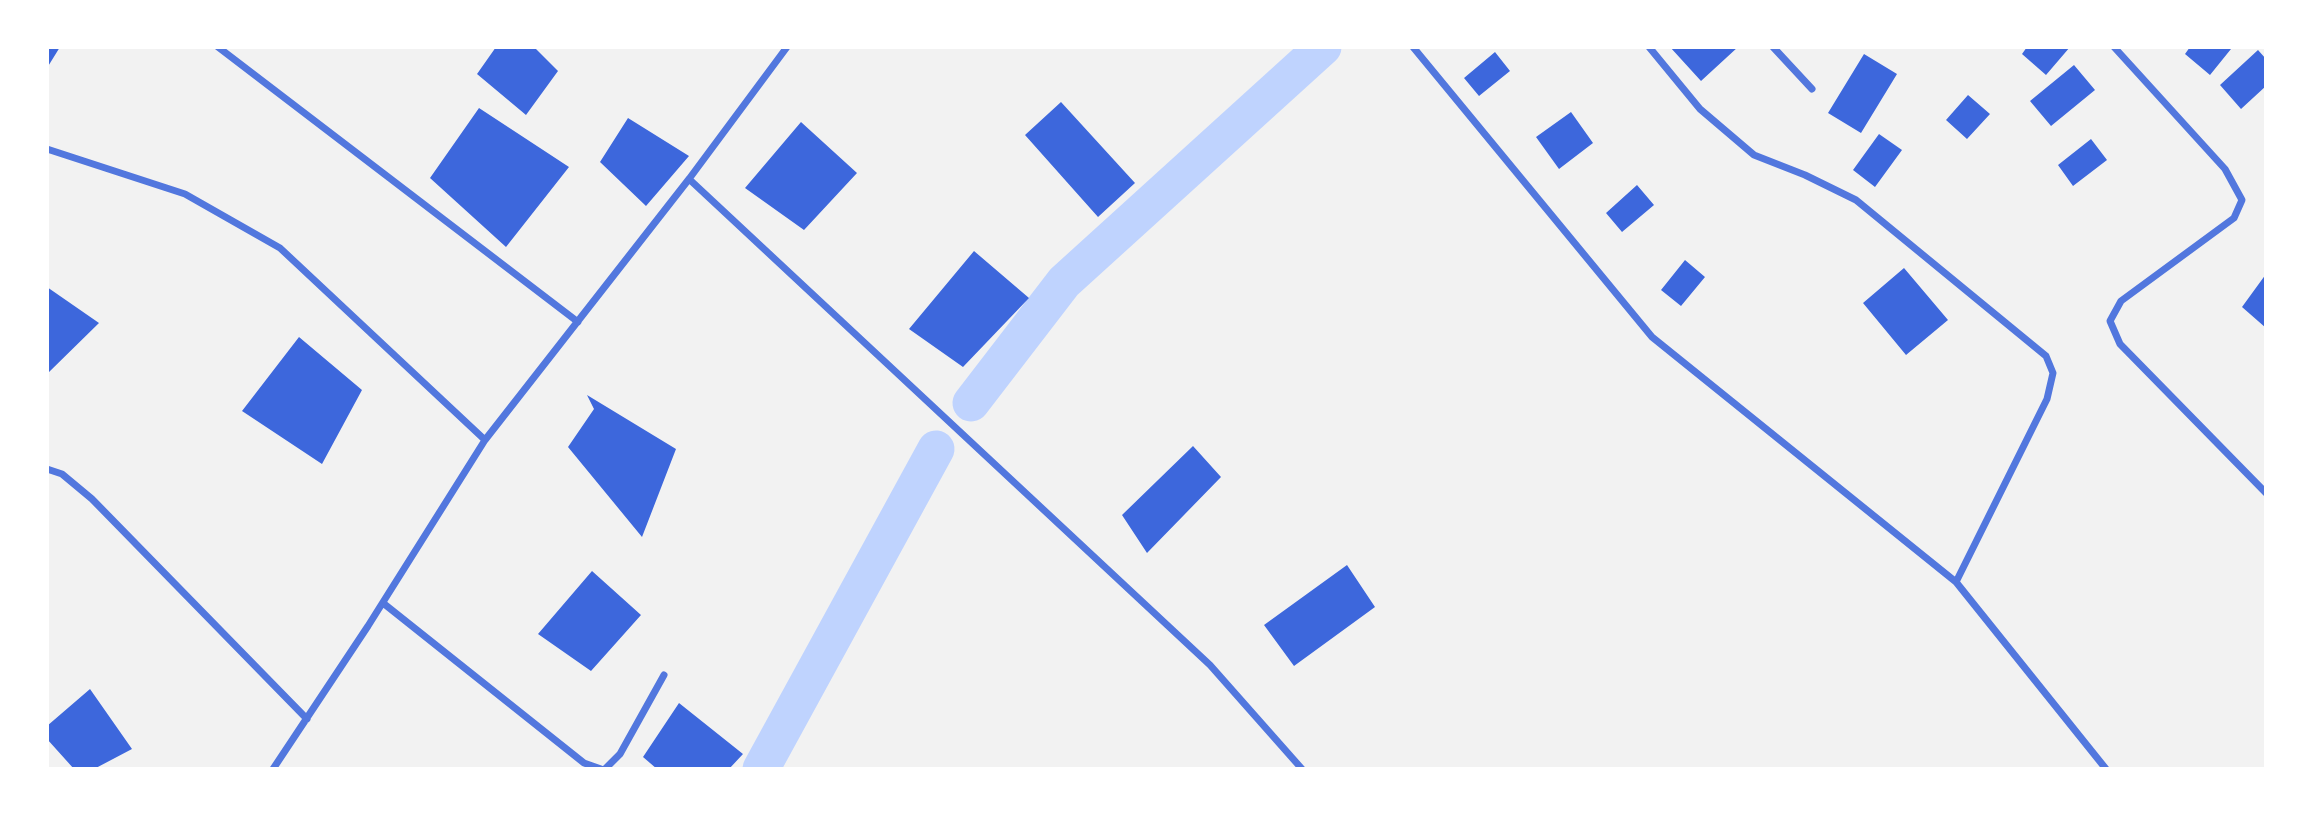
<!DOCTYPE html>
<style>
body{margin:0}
#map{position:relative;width:2313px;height:816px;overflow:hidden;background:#f2f2f2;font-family:Quicksand,sans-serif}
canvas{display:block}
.frame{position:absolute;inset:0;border:49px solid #fff;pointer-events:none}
</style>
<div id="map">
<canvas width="2313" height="816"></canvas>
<div class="frame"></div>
</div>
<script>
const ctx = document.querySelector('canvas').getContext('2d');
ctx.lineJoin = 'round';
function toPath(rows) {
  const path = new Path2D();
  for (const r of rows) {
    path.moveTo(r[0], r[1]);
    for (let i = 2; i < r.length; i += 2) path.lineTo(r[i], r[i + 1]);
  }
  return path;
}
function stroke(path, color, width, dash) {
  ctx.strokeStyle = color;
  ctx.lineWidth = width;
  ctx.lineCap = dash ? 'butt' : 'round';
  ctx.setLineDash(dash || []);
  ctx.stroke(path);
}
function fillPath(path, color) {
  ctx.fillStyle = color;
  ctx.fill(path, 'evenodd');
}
const canal = toPath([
 [971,403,1064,282,1323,47],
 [761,769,936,449]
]);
const building = toPath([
 [47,47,60,47,47,68],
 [496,47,534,47,558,71,526,115,477,74],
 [1670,47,1738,47,1701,81],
 [2027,47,2070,47,2046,75,2022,54],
 [2190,47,2229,47,2231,49,2210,75,2185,54],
 [2258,50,2266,59,2266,86,2241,109,2220,85],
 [1495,52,1510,71,1479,96,1464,78],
 [1864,54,1897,74,1861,133,1828,113],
 [2074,65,2095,90,2051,126,2030,101],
 [1968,95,1990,114,1967,139,1946,120],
 [1061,102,1135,183,1098,217,1025,135],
 [479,108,569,167,506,247,430,178],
 [1571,112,1593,143,1559,169,1536,137],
 [628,118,689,156,646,206,600,162],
 [801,122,857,173,804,230,745,188],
 [1879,134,1902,150,1875,187,1853,170],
 [2091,139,2107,160,2073,186,2058,165],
 [1637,185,1654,205,1622,232,1606,213],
 [974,251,1029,298,963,367,909,329],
 [1685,260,1705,277,1681,306,1661,290],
 [1904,268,1948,320,1906,355,1863,303],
 [2266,274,2266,328,2242,307],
 [47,287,99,323,47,374],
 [299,337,362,390,322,464,242,411],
 [587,395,676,449,642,537,568,447,594,409],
 [1193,446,1221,477,1147,553,1122,515],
 [1347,565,1375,607,1294,666,1264,625],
 [592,571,641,615,591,671,538,634],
 [90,689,132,749,94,769,74,769,47,739,47,726],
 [679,703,743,754,729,769,657,769,643,757]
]);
const minor = toPath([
 [218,47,578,322],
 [1413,47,1652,337,1956,582,2106,769],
 [1649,47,1700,109,1754,155,1805,175,1856,200,2046,356,2053,373,2047,399,1956,582],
 [1773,47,1812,89],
 [2114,47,2225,169,2242,200,2234,218,2121,301,2110,321,2120,344,2266,493],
 [47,149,185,194,280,248,485,440],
 [689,179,1210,665,1302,769],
 [47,469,62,474,92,499,307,719],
 [383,603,584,763,601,769],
 [273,769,368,626,485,440,689,179,787,47],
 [605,769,620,754,664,675]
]);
stroke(canal, '#bfd3fe', 37);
fillPath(building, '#3d67dc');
stroke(minor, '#5277de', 7);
</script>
